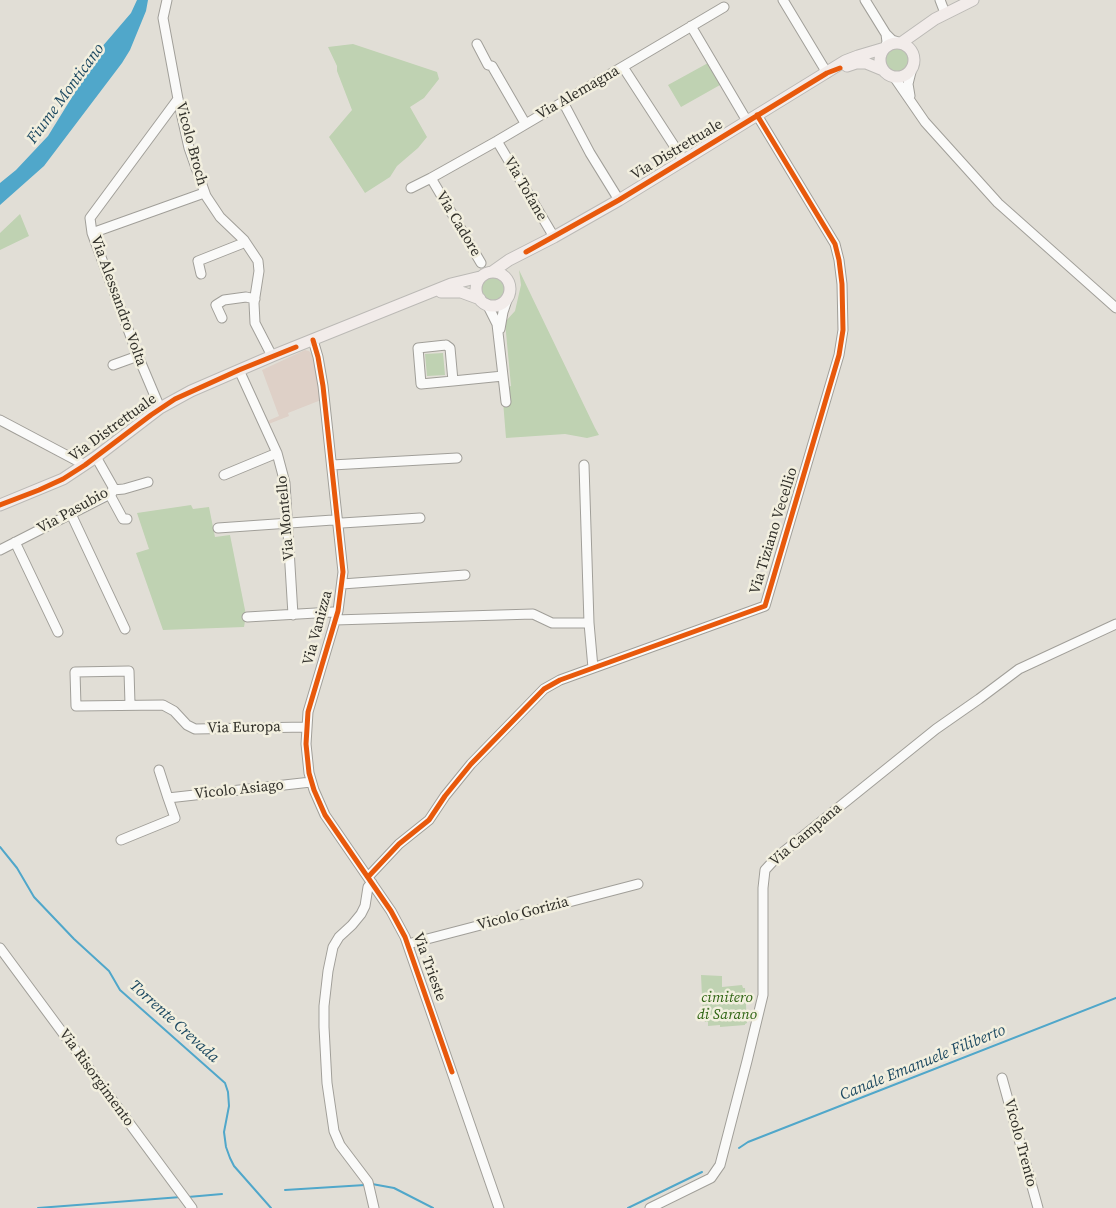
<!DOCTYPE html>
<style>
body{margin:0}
canvas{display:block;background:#e1ded6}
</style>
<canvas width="1116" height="1208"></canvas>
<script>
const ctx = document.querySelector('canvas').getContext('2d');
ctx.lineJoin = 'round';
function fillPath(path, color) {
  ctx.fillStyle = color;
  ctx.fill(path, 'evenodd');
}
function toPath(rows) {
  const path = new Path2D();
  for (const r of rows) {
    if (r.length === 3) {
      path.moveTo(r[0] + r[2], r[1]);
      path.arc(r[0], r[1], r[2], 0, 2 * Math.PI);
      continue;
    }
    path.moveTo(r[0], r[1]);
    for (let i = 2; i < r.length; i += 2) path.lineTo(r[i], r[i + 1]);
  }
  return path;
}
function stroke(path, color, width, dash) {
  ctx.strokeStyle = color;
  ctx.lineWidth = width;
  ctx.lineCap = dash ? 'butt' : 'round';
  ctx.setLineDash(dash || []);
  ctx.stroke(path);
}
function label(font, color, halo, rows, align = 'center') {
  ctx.font = font + ' "Source Serif 4",serif';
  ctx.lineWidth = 5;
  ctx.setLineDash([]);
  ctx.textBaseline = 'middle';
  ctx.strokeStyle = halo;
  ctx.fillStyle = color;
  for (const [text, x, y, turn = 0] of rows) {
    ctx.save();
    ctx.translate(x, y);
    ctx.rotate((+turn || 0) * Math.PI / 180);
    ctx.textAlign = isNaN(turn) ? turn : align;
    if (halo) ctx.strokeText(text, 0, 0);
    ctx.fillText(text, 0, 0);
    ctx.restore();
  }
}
const commercial = toPath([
 [305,350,309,351,312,355,321,400,288,413,289,416,266,425,265,422,279,416,262,370]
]);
const green = toPath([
 [353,44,437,72,439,79,424,98,410,107,427,137,418,148,397,166,390,177,365,193,329,137,352,110,337,71,337,66,328,47],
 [897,60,12],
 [708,63,720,85,681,107,668,85],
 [20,214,29,236,0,250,0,233],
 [519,270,595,428,599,435,587,438,565,434,506,438,502,389,511,386,505,322,515,311,521,285],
 [493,289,11],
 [443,353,445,375,427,376,425,354],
 [191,505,193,509,209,507,215,537,230,535,246,615,244,627,163,630,136,553,149,549,137,513],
 [701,975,722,976,722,987,742,985,743,988,745,988,747,1023,745,1024,745,1025,720,1027,720,1025,708,1026,708,1022,705,1022,705,1018,703,1018]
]);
const water = toPath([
 [137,0,148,0,146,11,130,50,122,63,44,166,0,205,0,183,16,170,48,136,98,55,101,48,131,13]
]);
const stream = toPath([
 [0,847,17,868,34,897,74,939,109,971,120,990,225,1083,228,1092,229,1106,224,1132,226,1147,230,1158,234,1166,271,1208],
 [739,1148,748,1142,1116,998],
 [372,1184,394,1188,433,1208],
 [285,1190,365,1185],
 [188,1197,222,1194],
 [38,1208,181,1197],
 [628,1208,702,1172]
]);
const minor = toPath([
 [167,0,163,18,178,99,189,148,206,196,220,217,244,240,258,261,259,271,254,303,255,323,272,356],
 [783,0,827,73],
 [865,0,886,34],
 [940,0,945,13],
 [691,26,747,121],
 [477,44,488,65,492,66,525,123],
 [885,48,887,42,886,34,892,40,901,43],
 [623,67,684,161],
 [894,77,925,122,998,203,1116,308],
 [910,96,908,84,911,72],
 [563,102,590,153,619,200],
 [497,141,554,237],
 [431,178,497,141,724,7],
 [411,188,431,178,481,263],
 [92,233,204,193],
 [201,274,198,261,241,244,244,240],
 [222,318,216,305,224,300,246,297,255,299],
 [500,329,503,312,508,297],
 [313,340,318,357,323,386,343,572,338,611,308,712,306,744,309,773,314,790,325,815,391,911,405,937,499,1208],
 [446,345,450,348,453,381,421,384,418,348,446,345],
 [113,365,138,356],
 [239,370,277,453,285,483,293,615],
 [503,376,506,402],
 [453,381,503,376,497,324,487,304],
 [160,408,138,356,92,233,90,218,178,99],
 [0,420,85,465],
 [332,465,457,458],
 [584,465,589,623,593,668],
 [224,475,277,453],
 [113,490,124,489,148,482],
 [110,495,123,519,127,519],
 [71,514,125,629],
 [218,528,333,520,342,523,420,518],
 [15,542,58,632],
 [0,550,112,493,113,487,96,457],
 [342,584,465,575],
 [247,617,333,612],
 [335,620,533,614,552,623,589,623],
 [130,704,129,671,75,672,76,706,163,705,174,711,187,725,195,729,306,727],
 [159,770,168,798,311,782],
 [121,840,175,818,168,798],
 [368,877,399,844,429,820,445,796,471,764,544,689,560,680,765,606,839,355,843,330,842,284,839,260,835,244,757,115],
 [372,883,368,887,365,906,361,914,352,925,339,937,333,947,328,971,324,1006,324,1027,327,1083,334,1131,340,1145,368,1182,374,1208],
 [408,944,638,884],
 [0,948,192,1208],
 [1002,1078,1038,1208],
 [650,1208,711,1178,720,1165,747,1061,763,995,763,888,765,870,777,857,936,729,979,699,1019,669,1116,624]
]);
const major = toPath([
 [897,60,17],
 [901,43,935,19,973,0],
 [847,66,856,63,866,63,883,70],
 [492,272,509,260,554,237,619,200,845,61,858,56,885,48],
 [493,289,17],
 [441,292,461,292,480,299],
 [0,505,63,479,96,457,160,408,191,391,272,356,451,284,480,277]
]);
const cycleway = toPath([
 [526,252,619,200,827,73,840,68],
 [313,340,318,357,323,386,343,572,338,611,308,712,306,744,309,773,314,790,325,815,391,911,405,937,452,1072],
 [0,505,39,490,63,479,85,465,151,415,175,399,239,370,296,347],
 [368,877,399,844,429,820,445,796,471,764,544,689,560,680,765,606,839,355,843,330,842,284,839,260,835,244,757,115]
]);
const streetNames = [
 ["Via Alemagna",578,93,-30],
 ["Vicolo Broch",191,144,75],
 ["Via Distrettuale",677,150,-31],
 ["Via Tofane",525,189,60],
 ["Via Cadore",458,224,59],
 ["Via Alessandro Volta",118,301,70],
 ["Via Distrettuale",113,428,-36],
 ["Via Pasubio",73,511,-29],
 ["Via Montello",286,518,-95],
 ["Via Tiziano Vecellio",774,531,-73],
 ["Via Vanizza",318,628,-75],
 ["Via Europa",244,728,-1],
 ["Vicolo Asiago",239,790,-6],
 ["Via Campana",806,835,-40],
 ["Vicolo Gorizia",523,914,-15],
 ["Via Trieste",429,967,70],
 ["Via Risorgimento",96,1078,54],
 ["Vicolo Trento",1020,1143,75]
];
const parkNames = [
 ["cimitero",727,998],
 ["di Sarano",727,1015]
];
const waterNames = [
 ["Fiume Monticano",66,94,-54],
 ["Torrente Crevada",174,1022,42],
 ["Canale Emanuele Filiberto",923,1063,-22]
];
fillPath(commercial, '#ded0c7');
fillPath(green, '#bfd2b2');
fillPath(water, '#50a7ca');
stroke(stream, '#50a7ca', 2);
stroke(minor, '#a19f99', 11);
stroke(major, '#bcbab6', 13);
stroke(minor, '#fafaf9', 9);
stroke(major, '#f2ecea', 11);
stroke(cycleway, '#e8590c', 5);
label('15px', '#31302a', '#f2efdf', streetNames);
label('italic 15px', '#2e6412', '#f2efdf', parkNames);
label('italic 16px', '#1e4a62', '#f2efdf', waterNames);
</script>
